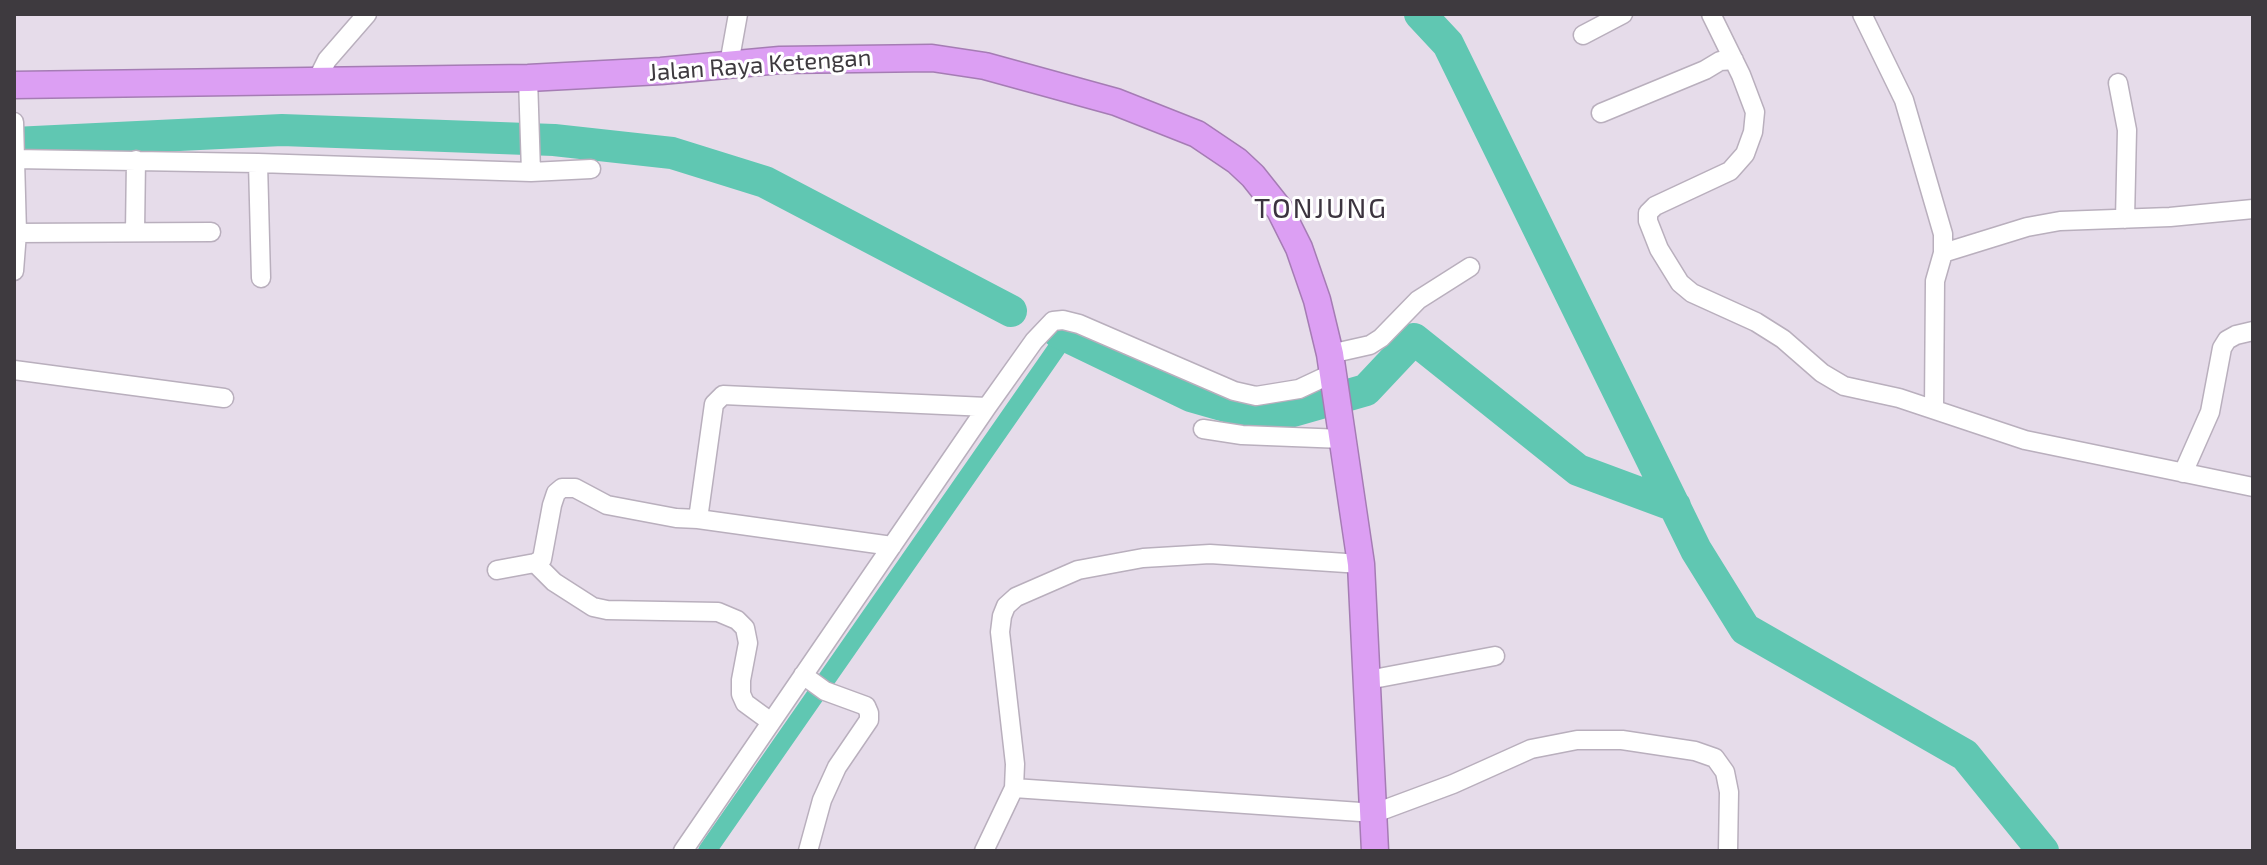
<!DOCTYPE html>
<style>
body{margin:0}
#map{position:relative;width:2267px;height:865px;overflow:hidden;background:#e6dcea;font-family:"Exo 2",sans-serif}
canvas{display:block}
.frame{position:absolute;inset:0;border:16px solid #3e3a3f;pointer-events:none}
</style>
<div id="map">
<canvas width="2267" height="865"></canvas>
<div class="frame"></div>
</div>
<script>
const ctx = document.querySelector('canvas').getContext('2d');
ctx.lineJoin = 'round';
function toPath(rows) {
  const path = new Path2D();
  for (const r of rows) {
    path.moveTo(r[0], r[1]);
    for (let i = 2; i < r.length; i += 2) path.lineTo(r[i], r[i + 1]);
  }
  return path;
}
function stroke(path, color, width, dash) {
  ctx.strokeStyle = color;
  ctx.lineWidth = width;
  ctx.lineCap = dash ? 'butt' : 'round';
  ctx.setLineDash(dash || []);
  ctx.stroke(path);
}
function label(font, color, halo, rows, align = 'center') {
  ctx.font = font + ' "Exo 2",sans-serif';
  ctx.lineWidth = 6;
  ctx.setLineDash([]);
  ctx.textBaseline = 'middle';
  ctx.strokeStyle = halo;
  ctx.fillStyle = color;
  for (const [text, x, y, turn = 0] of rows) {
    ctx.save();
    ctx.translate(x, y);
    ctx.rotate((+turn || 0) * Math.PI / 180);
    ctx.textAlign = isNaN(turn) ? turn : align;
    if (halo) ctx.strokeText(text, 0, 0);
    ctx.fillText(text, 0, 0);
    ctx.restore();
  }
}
const canal = toPath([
 [707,851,1066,335]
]);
const river = toPath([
 [1420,14,1448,44,1696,550,1745,629,1965,755,2043,851],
 [14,143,282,130,554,140,672,153,765,182,1011,311],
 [1058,332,1191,396,1268,418,1366,390,1414,339,1578,470,1675,506]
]);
const minor = toPath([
 [1711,14,1741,75,1755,112,1753,132,1745,154,1730,171,1655,206,1648,213,1648,221,1659,249,1680,283,1692,293,1756,322,1783,339,1822,373,1844,386,1899,398,2025,440,2253,487],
 [1862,14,1904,100,1943,234,1943,253,1935,281,1934,409],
 [1583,35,1623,14],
 [729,64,738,14],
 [528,78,531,172],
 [317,80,327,60,367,14],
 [2118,83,2127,130,2125,219],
 [1601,113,1705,70,1720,61,1734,60],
 [14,122,17,233,14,271],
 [14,159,258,163,261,278],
 [258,163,531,172,591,169],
 [135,232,136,160],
 [14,233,211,232],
 [1943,253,2027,227,2060,221,2170,217,2253,209],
 [1330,354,1370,345,1381,338,1418,300,1470,267],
 [14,370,224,398],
 [1203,429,1242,435,1343,439],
 [2183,473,2210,412,2222,348,2227,340,2236,335,2253,331],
 [698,519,892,546],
 [535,563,554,582,593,607,607,610,718,612,737,620,745,628,748,643,741,680,741,694,745,703,771,722],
 [497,570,535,563,542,559,552,505,556,493,562,488,575,488,607,505,676,518,698,519,714,404,723,395,987,407],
 [803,675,825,691,866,706,869,713,869,720,837,767,822,800,808,851],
 [1368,680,1495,656],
 [1014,788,1375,813,1453,784,1531,749,1577,740,1622,740,1695,751,1715,758,1725,772,1729,792,1728,851],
 [683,851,987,407,1034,341,1053,321,1063,320,1079,324,1234,391,1256,396,1299,389,1331,374],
 [984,851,1014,788,1015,764,1000,632,1002,616,1006,606,1016,597,1078,570,1143,558,1210,554,1361,564]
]);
const highway = toPath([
 [14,85,528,78,661,71,780,60,932,58,985,66,1116,102,1197,134,1237,161,1253,176,1280,210,1299,248,1317,300,1330,354,1361,564,1375,851]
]);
const streetNames = [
 ["Jalan Raya Ketengan",760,65,-4]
];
const quarterNames = [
 ["TONJUNG",1321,209]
];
stroke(canal, '#60c7b2', 18);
stroke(river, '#60c7b2', 32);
stroke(minor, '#b9afbd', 21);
stroke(highway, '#a57cb4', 29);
stroke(minor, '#fff', 18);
stroke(highway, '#dc9ff3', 26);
label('24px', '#3e3a3f', '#fff', streetNames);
ctx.letterSpacing = '2px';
label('28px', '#3c343f', '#fff', quarterNames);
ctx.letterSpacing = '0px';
</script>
